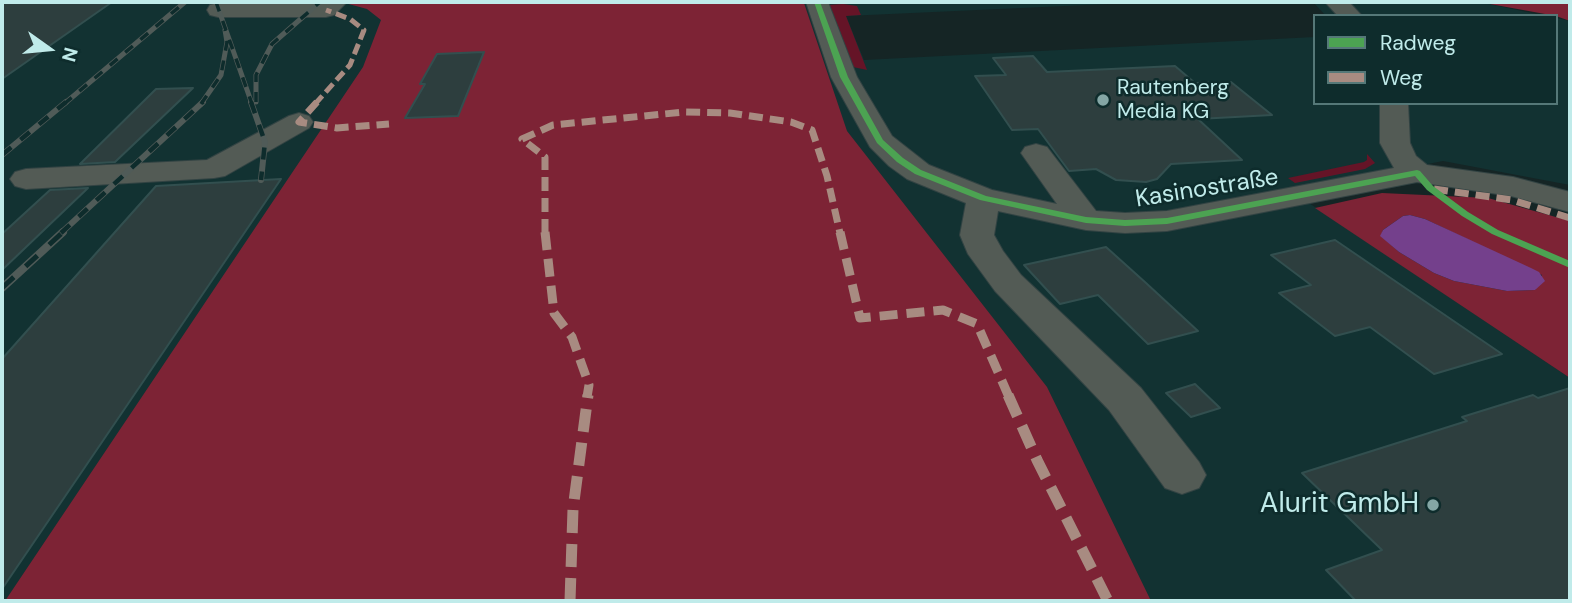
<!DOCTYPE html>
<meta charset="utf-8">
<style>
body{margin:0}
#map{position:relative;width:1572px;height:603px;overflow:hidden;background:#152525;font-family:"DM Sans",sans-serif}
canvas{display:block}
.frame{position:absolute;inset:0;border:4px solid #c0ebea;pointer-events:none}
.legend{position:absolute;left:1313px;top:14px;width:245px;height:91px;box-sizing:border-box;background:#0e2c2c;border:2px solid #557878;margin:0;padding:9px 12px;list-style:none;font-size:21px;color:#c0ebea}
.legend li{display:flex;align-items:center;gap:14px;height:35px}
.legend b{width:35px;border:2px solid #557878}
.north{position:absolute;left:14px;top:14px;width:70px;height:70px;-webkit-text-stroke:5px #0e2c2c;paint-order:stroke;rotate:105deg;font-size:19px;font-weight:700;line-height:28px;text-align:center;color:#c0ebea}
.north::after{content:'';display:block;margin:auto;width:24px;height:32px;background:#c0ebea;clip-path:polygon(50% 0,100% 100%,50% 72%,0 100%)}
</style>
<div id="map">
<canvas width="1572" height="603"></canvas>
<div class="frame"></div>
<ul class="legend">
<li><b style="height:9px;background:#4ca352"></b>Radweg</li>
<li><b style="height:9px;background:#a88b81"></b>Weg</li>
</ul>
<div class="north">N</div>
</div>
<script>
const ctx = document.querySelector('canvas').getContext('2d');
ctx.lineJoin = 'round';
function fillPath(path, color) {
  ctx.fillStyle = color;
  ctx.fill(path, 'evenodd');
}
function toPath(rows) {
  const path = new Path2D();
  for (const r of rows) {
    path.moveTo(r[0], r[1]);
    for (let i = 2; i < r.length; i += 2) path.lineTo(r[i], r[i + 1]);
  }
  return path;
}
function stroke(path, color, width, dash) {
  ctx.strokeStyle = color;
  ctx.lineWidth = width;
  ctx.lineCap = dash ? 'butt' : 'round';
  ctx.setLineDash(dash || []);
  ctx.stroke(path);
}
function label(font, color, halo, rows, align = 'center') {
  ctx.font = font + ' "DM Sans",sans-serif';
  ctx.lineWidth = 5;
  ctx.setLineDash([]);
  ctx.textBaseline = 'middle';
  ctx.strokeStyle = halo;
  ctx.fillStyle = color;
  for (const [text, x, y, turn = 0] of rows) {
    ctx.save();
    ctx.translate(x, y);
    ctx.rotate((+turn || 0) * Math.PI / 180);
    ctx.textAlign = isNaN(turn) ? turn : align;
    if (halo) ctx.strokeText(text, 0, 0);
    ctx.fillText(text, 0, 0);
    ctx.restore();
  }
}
const built = toPath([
 [2,2,1152,2,846,16,864,60,1315,37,1315,103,1556,103,1556,18,1570,21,1570,185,1443,161,1291,191,1570,378,1570,601,2,601],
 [1313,2,1479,2,1546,16,1326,16]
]);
const green = toPath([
 [843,4,857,6,861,15,846,16,867,70,853,67,827,5],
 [1367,154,1375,163,1365,169,1295,183,1288,178,1364,162,1367,160]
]);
const forest = toPath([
 [347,2,804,3,847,131,1047,387,1151,601,5,601,363,67,381,20,367,9,345,3],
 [1479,2,1570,2,1570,21,1556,16],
 [1382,193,1488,198,1570,221,1570,378,1315,208],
 [1410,215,1425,219,1542,275,1535,290,1507,291,1454,281,1434,273,1399,252,1381,236,1383,230,1403,216]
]);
const water = toPath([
 [1410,215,1425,219,1531,268,1539,272,1545,281,1535,290,1507,291,1454,281,1434,273,1399,252,1380,236,1383,230,1403,216]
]);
const building = toPath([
 [2,2,112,2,2,79,2,2],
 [484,52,458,116,405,118,425,84,420,84,437,54,484,52],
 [1033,56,1047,72,1175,66,1195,83,1231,82,1272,115,1198,119,1242,160,1171,164,1157,179,1146,182,1116,180,1096,169,1069,171,1038,129,1012,130,975,76,1006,75,993,58,1033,56],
 [193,88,115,162,80,164,156,89,193,88],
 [281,179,2,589,2,359,156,186,281,179],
 [88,188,2,270,2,234,50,190,88,188],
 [1335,240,1502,354,1434,374,1370,327,1335,336,1279,293,1311,285,1271,255,1335,240],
 [1106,247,1146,283,1198,331,1148,344,1098,295,1060,304,1024,265,1106,247],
 [1195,384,1220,408,1191,417,1166,393,1195,384],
 [1570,388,1570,601,1356,601,1326,570,1382,550,1302,473,1467,421,1462,417,1533,395,1538,398,1570,388]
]);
const minor = toPath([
 [347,2,334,15,326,17,218,17,210,15,207,10,210,5,218,3,347,2],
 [806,2,828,2,857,77,892,136,929,165,992,190,1057,204,1021,153,1025,147,1036,144,1047,147,1096,211,1125,213,1167,211,1394,168,1380,143,1380,103,1408,103,1410,143,1416,156,1427,165,1513,177,1570,192,1570,212,1511,196,1417,182,1167,231,1125,233,1086,230,998,211,994,235,1003,251,1021,275,1141,388,1199,462,1206,475,1199,488,1182,494,1165,488,1109,410,995,291,968,254,960,235,966,203,907,179,889,166,870,147,831,77,806,2],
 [1325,2,1349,2,1362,16,1338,16,1325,2],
 [299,113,309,116,313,122,309,128,225,176,214,178,26,189,15,186,10,179,15,172,26,169,207,160,289,116,299,113]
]);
const railFar2 = toPath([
 [216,2,252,104],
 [256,102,256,75,272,44,320,2],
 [64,104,185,2],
 [201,104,221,75,227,42,225,30]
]);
const railFar1 = toPath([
 [251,102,265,142,261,180],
 [2,155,66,102],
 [61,233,203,102]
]);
const rail = toPath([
 [2,288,63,232]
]);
const quietFar3 = toPath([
 [315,104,350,65,364,30,350,19,326,10]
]);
const quietFar2 = toPath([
 [317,102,299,122,337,128,389,124],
 [1434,189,1512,200,1570,218],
 [545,233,545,157,522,139,553,125,684,112,730,113,791,122,812,130,827,176,840,233]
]);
const quietFar1 = toPath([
 [545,232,554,313,572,337,589,385,587,397],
 [840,232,860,318,943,310,977,324,1009,397]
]);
const quiet = toPath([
 [1008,395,1037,460,1108,601],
 [570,601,573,509,588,395]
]);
const cycleway = toPath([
 [814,2,820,2,848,77,883,140,903,158,921,170,986,196,1086,217,1125,220,1167,218,1417,170,1420,171,1433,186,1468,212,1498,230,1570,261,1570,268,1492,234,1462,216,1427,190,1415,176,1167,224,1125,226,1086,223,980,200,915,174,897,162,877,143,840,77,814,2]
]);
const markers = [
 [1103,100,7,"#84a6a5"],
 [1433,505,7,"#84a6a5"]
];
const farPoinames = [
 ["Rautenberg",1117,88],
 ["Media KG",1117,112]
];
const streetNames = [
 ["Kasinostraße",1207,189,-9]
];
const nearPoinames = [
 ["Alurit GmbH",1419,505]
];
fillPath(built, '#123232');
fillPath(green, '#651427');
fillPath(forest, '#7d2335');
fillPath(water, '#74408c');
fillPath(building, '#2d3e3e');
stroke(building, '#324f4f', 2);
stroke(minor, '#324343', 2);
fillPath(minor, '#535b55');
stroke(railFar2, '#505b58', 5);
stroke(railFar1, '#505b58', 6);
stroke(rail, '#505b58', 8);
stroke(railFar2, '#0e2c2c', 3.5, [10]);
stroke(railFar1, '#0e2c2c', 4.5, [12]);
stroke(rail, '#0e2c2c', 5, [16]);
stroke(quietFar3, '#a88b81', 5, [11, 5]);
stroke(quietFar2, '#a88b81', 7, [14, 7]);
stroke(quietFar1, '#a88b81', 9, [18, 9]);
stroke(quiet, '#a88b81', 11, [23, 11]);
fillPath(cycleway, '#4ca352');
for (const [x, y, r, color] of markers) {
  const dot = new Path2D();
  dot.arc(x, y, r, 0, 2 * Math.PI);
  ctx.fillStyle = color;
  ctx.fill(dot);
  stroke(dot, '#0e2c2c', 2.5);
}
label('21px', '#c0ebea', '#0e2c2c', farPoinames, 'left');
label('24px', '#c0ebea', '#0e2c2c', streetNames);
label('28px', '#c0ebea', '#0e2c2c', nearPoinames, 'right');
</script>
